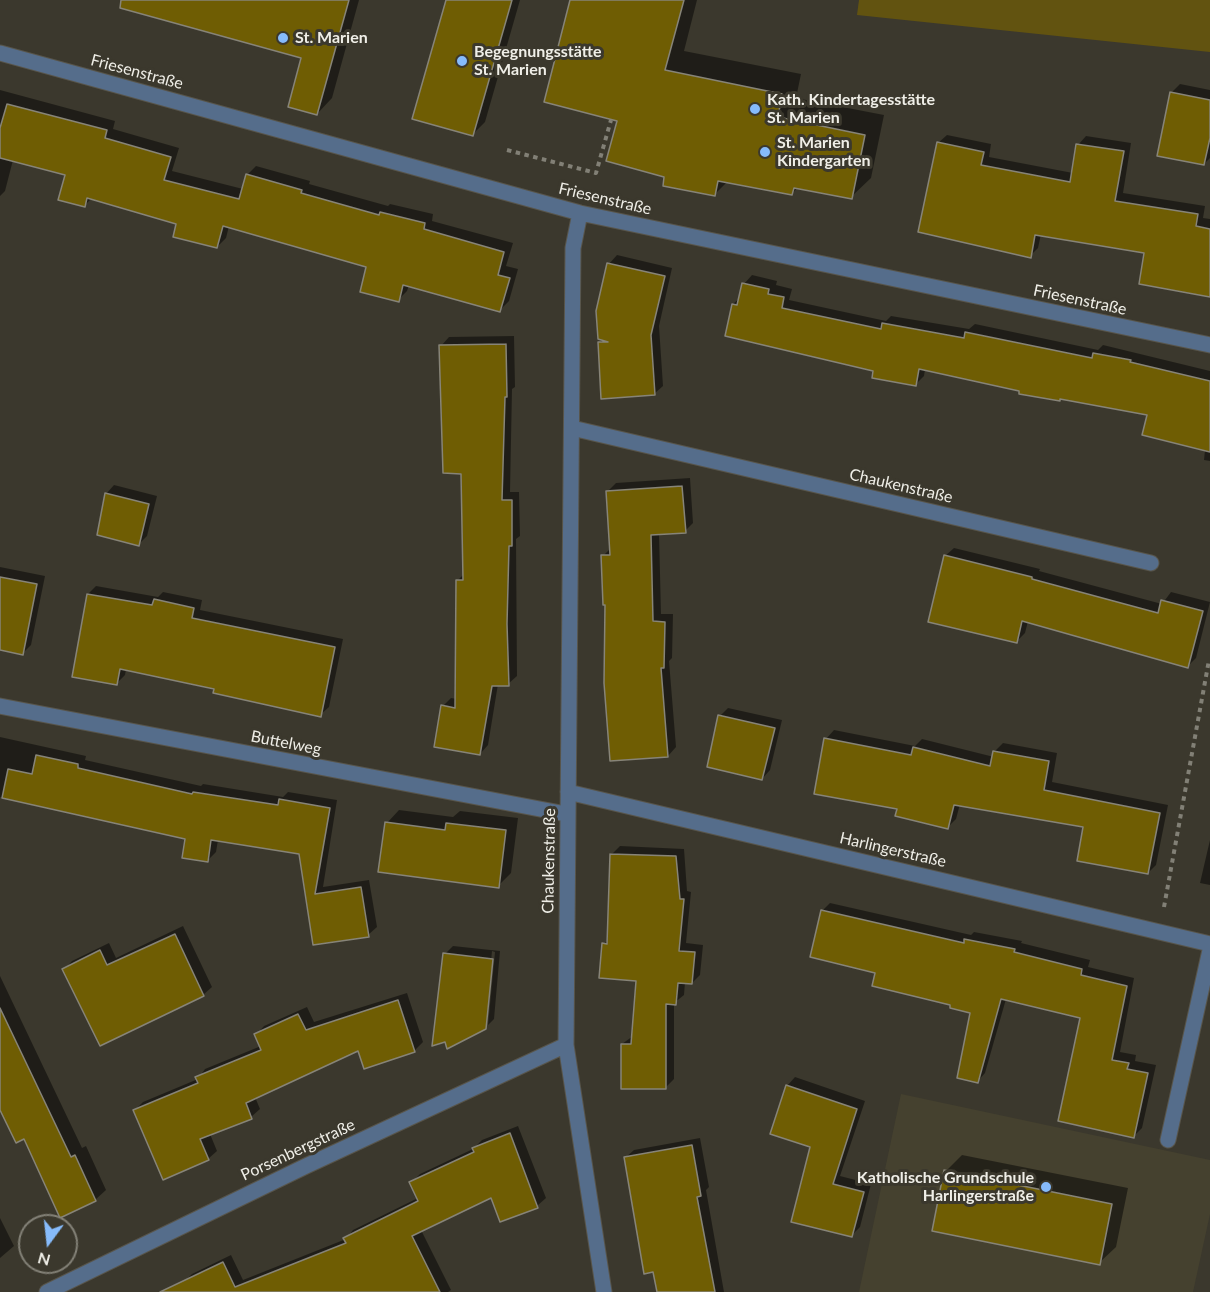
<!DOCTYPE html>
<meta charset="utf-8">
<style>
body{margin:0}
#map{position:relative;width:1210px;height:1292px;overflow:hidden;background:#3b382d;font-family:Lato,sans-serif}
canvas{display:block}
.north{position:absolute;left:18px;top:1214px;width:60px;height:60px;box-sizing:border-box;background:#3b382d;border:2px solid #838177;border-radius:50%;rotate:195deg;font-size:16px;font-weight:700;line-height:24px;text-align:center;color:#efeee7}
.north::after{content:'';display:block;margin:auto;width:21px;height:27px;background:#86bbfb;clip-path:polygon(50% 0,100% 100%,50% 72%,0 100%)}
</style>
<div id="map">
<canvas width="1210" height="1292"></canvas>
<div class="north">N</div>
</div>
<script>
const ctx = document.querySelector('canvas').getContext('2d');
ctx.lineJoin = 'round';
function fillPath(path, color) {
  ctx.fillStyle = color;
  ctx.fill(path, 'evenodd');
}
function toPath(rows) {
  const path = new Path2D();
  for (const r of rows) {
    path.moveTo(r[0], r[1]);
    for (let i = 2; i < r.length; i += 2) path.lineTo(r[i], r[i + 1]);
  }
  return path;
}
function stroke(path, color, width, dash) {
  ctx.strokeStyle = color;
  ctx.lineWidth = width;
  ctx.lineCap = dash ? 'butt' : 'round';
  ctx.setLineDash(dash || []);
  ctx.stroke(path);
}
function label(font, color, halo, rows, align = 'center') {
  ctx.font = font + ' Lato,sans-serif';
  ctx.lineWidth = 6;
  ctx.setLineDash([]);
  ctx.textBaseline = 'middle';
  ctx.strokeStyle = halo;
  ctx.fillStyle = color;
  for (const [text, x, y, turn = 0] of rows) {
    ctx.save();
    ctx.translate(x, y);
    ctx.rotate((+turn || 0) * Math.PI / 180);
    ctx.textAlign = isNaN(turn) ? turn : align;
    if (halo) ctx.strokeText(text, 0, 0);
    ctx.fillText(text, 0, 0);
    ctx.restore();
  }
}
const built = toPath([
 [901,1094,1210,1160,1210,1214,1193,1292,859,1292]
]);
const green = toPath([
 [859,0,1210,0,1210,52,857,15]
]);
const shadow = toPath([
 [160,0,359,0,332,98,317,114,303,57],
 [447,0,520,0,485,122,473,134],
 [573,0,697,0,684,51,801,74,796,98,884,115,871,178,851,197,798,187,792,194,728,181,714,195,666,176,619,120],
 [1180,84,1210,90,1210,158,1204,164,1171,93],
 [0,90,115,121,113,129,179,148,172,171,243,189,247,175,256,166,310,181,309,184,388,206,390,204,433,214,432,221,513,243,506,266,518,269,509,301,500,310,409,285,407,291,398,300,368,266,229,226,226,238,217,247,178,223,92,198,84,206,67,174,13,160,5,191,0,196],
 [947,135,991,144,989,157,1073,173,1078,145,1086,136,1131,143,1123,193,1205,206,1203,218,1210,219,1210,290,1146,252,1041,234,1038,248,1030,256,938,143],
 [617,255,672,268,659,326,663,386,654,394,599,343,603,339,609,264],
 [752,275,777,281,776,285,792,289,789,300,886,321,891,316,969,329,975,324,1098,350,1103,345,1210,371,1210,461,1204,460,1205,450,1149,414,925,369,924,376,916,384,875,370,733,304,741,297,744,284],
 [514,336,515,387,512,389,510,492,519,492,520,536,516,539,517,676,508,684,498,684,488,745,480,754,443,706,451,698,457,699,458,580,464,574,462,473,441,346,449,337],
 [690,478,693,523,685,531,659,533,661,614,673,614,672,658,669,661,676,747,668,756,606,603,603,556,611,548,607,492,616,483],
 [114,485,157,496,147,536,139,544,106,494],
 [954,548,1040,569,1039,571,1162,604,1171,592,1210,602,1196,658,1188,666,1028,621,1025,633,1016,642,945,556],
 [0,567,45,576,31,645,23,653,0,649],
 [96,586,158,597,163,592,202,600,200,610,343,639,329,707,320,715,126,669,125,675,116,684,88,594],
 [728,708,782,720,770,770,762,779,720,716],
 [834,730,915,746,922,739,994,757,994,752,1003,743,1057,753,1052,782,1168,805,1156,865,1148,873,1085,826,960,804,956,819,948,827,899,808,826,739],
 [0,737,86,756,85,760,201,786,203,784,283,797,288,792,337,800,323,887,369,880,377,927,368,935,314,943,300,853,218,840,216,852,207,861,187,838,0,797],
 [399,810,453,817,460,811,518,818,511,873,498,886,387,823],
 [1210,840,1210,885,1200,883],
 [620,846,684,849,687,891,691,892,686,943,703,945,700,975,692,983,685,982,684,995,674,1003,674,1079,665,1088,622,1044,633,1036,637,980,604,944,609,939,611,855],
 [830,903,971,935,974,932,1022,941,1021,943,1090,960,1088,967,1134,978,1120,1052,1136,1055,1135,1061,1156,1065,1142,1128,1134,1136,1082,1017,1006,999,985,1073,977,1082,972,1012,877,971,822,911],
 [183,926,212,987,203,995,64,970,72,961,109,943,116,958],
 [453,946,500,951,494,1019,488,1025,495,952,492,951,485,1028,445,954],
 [0,976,82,1148,86,1146,106,1190,95,1200,25,1137,0,1107],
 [407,993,423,1042,414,1051,359,1049,255,1097,260,1109,251,1117,210,1134,217,1151,208,1159,135,1110,143,1102,198,1079,205,1069,261,1046,256,1035,264,1026,307,1007,314,1022],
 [795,1077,865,1101,840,1176,871,1184,860,1227,851,1236,787,1086],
 [518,1126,546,1198,537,1206,492,1196,421,1230,451,1290,448,1292,188,1292,184,1282,192,1274,231,1255,243,1280,346,1239,353,1230,418,1198,411,1183,420,1174,473,1149,482,1140],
 [700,1138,709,1187,706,1190,724,1292,658,1292,625,1158,634,1150],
 [962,1155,1128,1188,1116,1247,1099,1263,946,1171],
 [0,1218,14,1246,0,1258]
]);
const building = toPath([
 [121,0,349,0,317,115,288,107,301,58,120,8,121,0],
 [446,0,512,0,473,136,412,119,446,0],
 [570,0,684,0,665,70,782,94,778,117,865,135,852,199,794,188,792,195,718,181,715,196,663,186,664,177,606,161,617,121,544,102,570,0],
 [1170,92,1210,100,1210,138,1204,165,1157,156,1170,92],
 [7,104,107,130,105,138,171,157,164,180,239,199,246,174,302,190,301,193,379,215,380,212,425,223,424,229,504,252,498,275,510,278,500,312,403,285,399,302,360,292,366,267,223,226,217,248,173,237,176,224,87,198,85,207,58,200,65,175,0,158,0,128,7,104],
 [937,142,984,152,981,165,1070,182,1076,144,1124,151,1115,201,1198,214,1196,226,1210,229,1210,297,1139,284,1144,253,1035,235,1031,258,918,232,937,142],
 [607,263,665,276,651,335,655,395,601,399,598,342,608,342,598,339,596,311,607,263],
 [742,283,769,289,768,294,784,297,782,308,881,329,882,323,964,338,965,332,1092,358,1093,353,1131,360,1130,362,1210,381,1210,452,1142,435,1147,415,1060,399,1060,401,1019,394,1019,391,919,369,916,386,872,378,873,371,725,336,732,304,737,305,742,283],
 [506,344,507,397,505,397,502,500,512,500,512,546,509,546,507,624,509,686,492,686,480,755,434,747,441,705,455,708,456,580,463,580,461,474,443,473,439,345,506,344],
 [682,486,686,533,651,535,653,621,665,622,664,668,661,668,668,757,610,761,604,683,605,605,603,605,601,555,610,555,606,491,682,486],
 [105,493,149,504,139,546,97,535,105,493],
 [944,555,1032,577,1032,579,1158,613,1161,600,1203,611,1188,668,1022,621,1017,643,928,622,944,555],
 [0,577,37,584,23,655,0,650,0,577],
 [87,594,152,605,154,599,194,608,192,618,335,647,321,717,213,693,214,689,120,669,117,685,72,677,87,594],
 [718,715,775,728,762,780,707,767,718,715],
 [824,738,911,755,913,747,990,766,993,751,1049,761,1044,790,1160,813,1148,874,1077,861,1083,827,954,805,948,829,895,816,897,809,814,794,824,738],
 [36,755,78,764,78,768,192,794,193,792,278,805,279,799,330,808,315,894,361,887,369,937,313,945,299,854,211,840,208,862,182,858,185,839,2,798,8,769,32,774,36,755],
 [385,822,445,830,446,823,506,830,499,888,378,872,385,822],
 [610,854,676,856,680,899,684,899,679,951,695,952,692,984,678,983,676,1005,666,1004,666,1089,621,1089,621,1044,631,1044,636,981,599,978,602,943,607,944,610,854],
 [821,910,964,943,964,939,1015,949,1014,952,1082,969,1081,975,1127,986,1112,1060,1129,1063,1127,1069,1148,1073,1134,1138,1058,1121,1080,1018,1001,999,978,1083,957,1078,970,1013,950,1008,950,1005,872,986,875,973,810,957,821,910],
 [175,934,204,996,100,1046,62,969,100,950,107,965,175,934],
 [443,953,493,959,486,1029,447,1049,445,1042,432,1046,443,953],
 [398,1000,415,1052,364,1069,358,1051,246,1103,252,1119,200,1139,209,1160,163,1180,133,1110,198,1083,195,1077,261,1050,254,1034,298,1014,306,1030,398,1000],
 [0,1008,71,1157,75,1155,96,1201,60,1218,24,1139,16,1143,0,1110,0,1008],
 [786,1085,857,1109,833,1184,864,1192,852,1237,791,1222,810,1147,770,1134,786,1085],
 [510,1133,538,1208,500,1222,491,1198,412,1236,440,1292,160,1292,223,1262,235,1287,346,1243,343,1238,418,1201,409,1182,474,1152,472,1148,510,1133],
 [692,1145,701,1196,697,1197,715,1292,657,1292,653,1272,644,1274,624,1157,692,1145],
 [944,1170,1112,1204,1100,1265,932,1231,944,1170]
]);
const path = toPath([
 [507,150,596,173,611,120],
 [1164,907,1209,660]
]);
const street = toPath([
 [0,53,580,213,1210,345],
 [580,213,573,248,566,1045,604,1292],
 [572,428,1151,563],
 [0,706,566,814],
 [568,792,1210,944],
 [1168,1140,1210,950],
 [47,1292,306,1166,566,1045]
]);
const markers = [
 [283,38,6,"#86bbfb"],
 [462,61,6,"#86bbfb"],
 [755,109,6,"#86bbfb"],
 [765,152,6,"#86bbfb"],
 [1046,1187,6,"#86bbfb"]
];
const poiNames = [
 ["St. Marien",295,38],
 ["Begegnungsstätte",474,52],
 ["St. Marien",474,70],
 ["Kath. Kindertagesstätte",767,100],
 ["St. Marien",767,118],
 ["St. Marien",777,143],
 ["Kindergarten",777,161],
 ["Katholische Grundschule",1034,1178,"right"],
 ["Harlingerstraße",1034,1196,"right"]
];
const streetNames = [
 ["Friesenstraße",137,72,15],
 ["Friesenstraße",605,199,13],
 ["Friesenstraße",1080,300,12],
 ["Chaukenstraße",901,486,13],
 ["Buttelweg",286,743,11],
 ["Harlingerstraße",893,850,13],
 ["Chaukenstraße",549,861,-89],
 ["Porsenbergstraße",298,1150,-25]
];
fillPath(built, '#45412f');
fillPath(green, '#625310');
fillPath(shadow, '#0007');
fillPath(building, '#6f5d03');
stroke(building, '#878478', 1.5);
stroke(street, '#58554b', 17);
stroke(path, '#828076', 4, [4.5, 4.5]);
stroke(street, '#556d8b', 15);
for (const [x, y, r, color] of markers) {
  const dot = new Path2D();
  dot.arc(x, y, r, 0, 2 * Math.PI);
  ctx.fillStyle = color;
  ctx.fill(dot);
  stroke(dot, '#3b382d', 2);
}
label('bold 16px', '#efeee7', '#3b382d', poiNames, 'left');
label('16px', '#efeee7', '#3b382d', streetNames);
</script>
